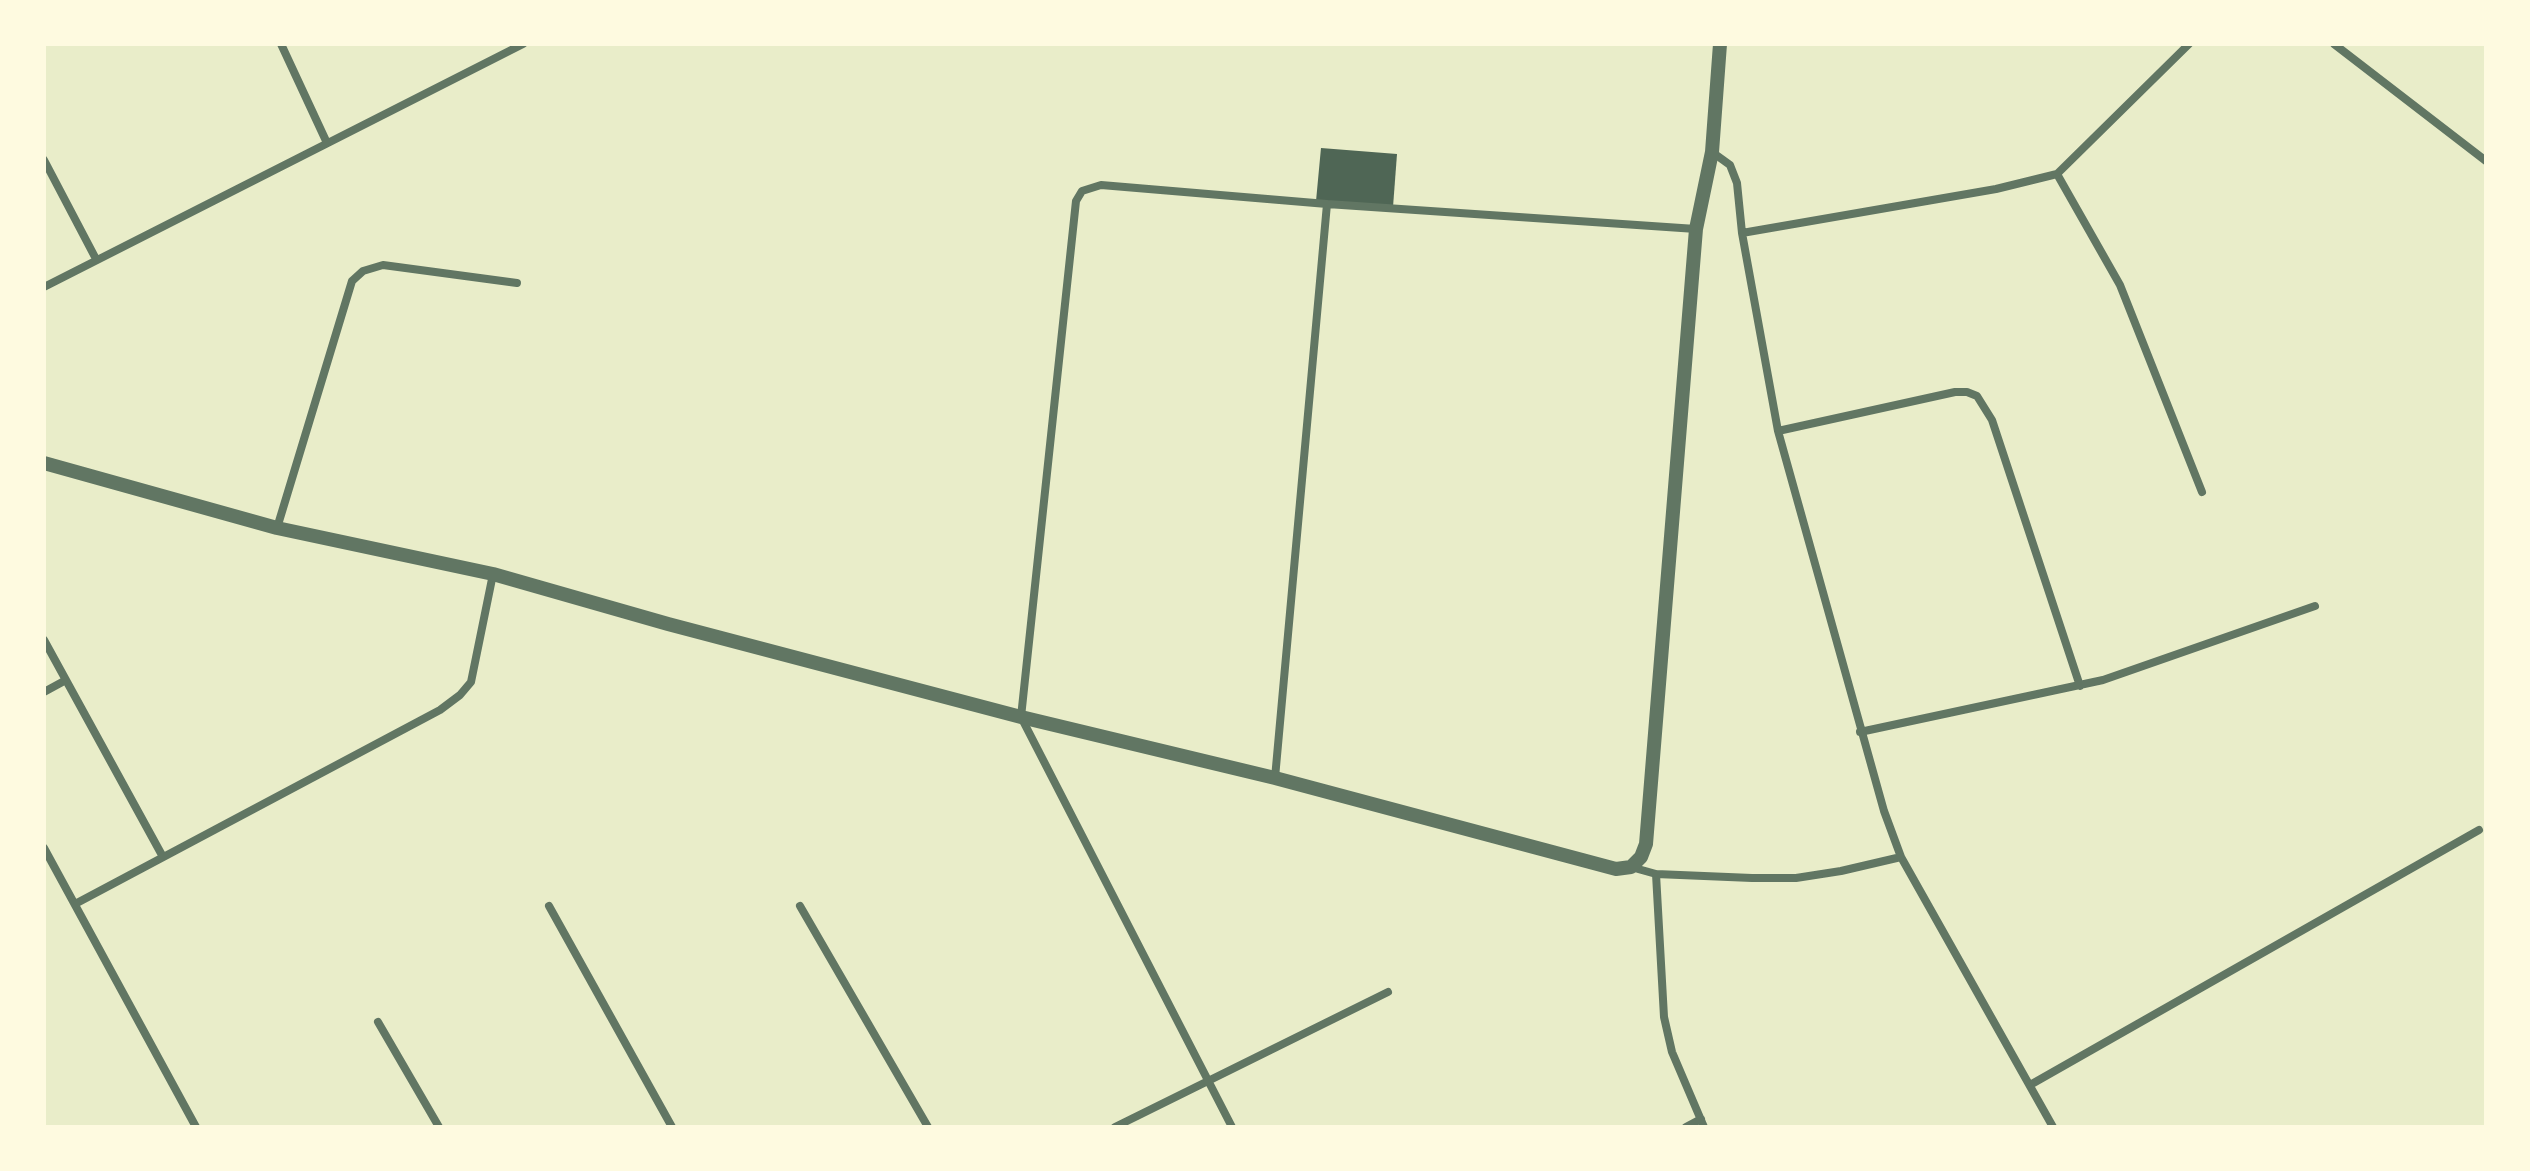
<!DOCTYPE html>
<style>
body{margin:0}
#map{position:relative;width:2530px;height:1171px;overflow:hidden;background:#e9edc9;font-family:"Sofia Sans Condensed",sans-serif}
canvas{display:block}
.frame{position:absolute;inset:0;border:46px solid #fefae0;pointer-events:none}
</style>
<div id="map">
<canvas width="2530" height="1171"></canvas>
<div class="frame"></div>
</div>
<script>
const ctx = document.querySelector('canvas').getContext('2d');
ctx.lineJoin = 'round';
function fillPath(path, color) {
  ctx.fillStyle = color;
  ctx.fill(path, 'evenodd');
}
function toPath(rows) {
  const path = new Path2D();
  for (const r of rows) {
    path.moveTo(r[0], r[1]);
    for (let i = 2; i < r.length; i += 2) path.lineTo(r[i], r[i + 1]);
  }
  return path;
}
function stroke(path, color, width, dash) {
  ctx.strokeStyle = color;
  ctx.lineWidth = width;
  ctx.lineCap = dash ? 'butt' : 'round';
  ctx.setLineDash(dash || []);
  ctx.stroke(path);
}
const building = toPath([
 [1321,148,1397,154,1393,207,1316,201]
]);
const minor = toPath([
 [281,44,327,143],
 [2334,44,2486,161],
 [1712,152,1730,165,1737,183,1742,233,1778,431,1884,811,1901,857,2053,1127],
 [44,160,96,259],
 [2057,174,2120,285,2202,492],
 [1742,233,1996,189,2057,174,2189,44],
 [44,287,523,44],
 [1778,431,1955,392,1967,392,1977,396,1992,420,2080,686],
 [277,528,352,281,363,271,383,265,517,283],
 [44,640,163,857],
 [44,692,66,680],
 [1860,732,2103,680,2315,606],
 [1275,778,1327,204],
 [44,848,196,1127],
 [1631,867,1656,874,1752,878,1796,878,1841,871,1901,857],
 [1656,874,1664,1017,1672,1052,1704,1127],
 [75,904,440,710,460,695,471,682,493,574],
 [549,906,672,1127],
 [800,906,928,1127],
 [378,1022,439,1127],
 [2030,1085,2479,830],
 [1115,1127,1388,992],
 [1232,1127,1021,717,1076,201,1082,191,1101,185,1327,204,1696,229],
 [1686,1127,1701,1119]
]);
const tertiary = toPath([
 [44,463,277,528,493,574,668,624,1021,717,1275,778,1616,869,1631,867,1641,857,1646,844,1696,229,1712,152,1720,44]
]);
fillPath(building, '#4f6655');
stroke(minor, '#617663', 8);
stroke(tertiary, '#617663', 14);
</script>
